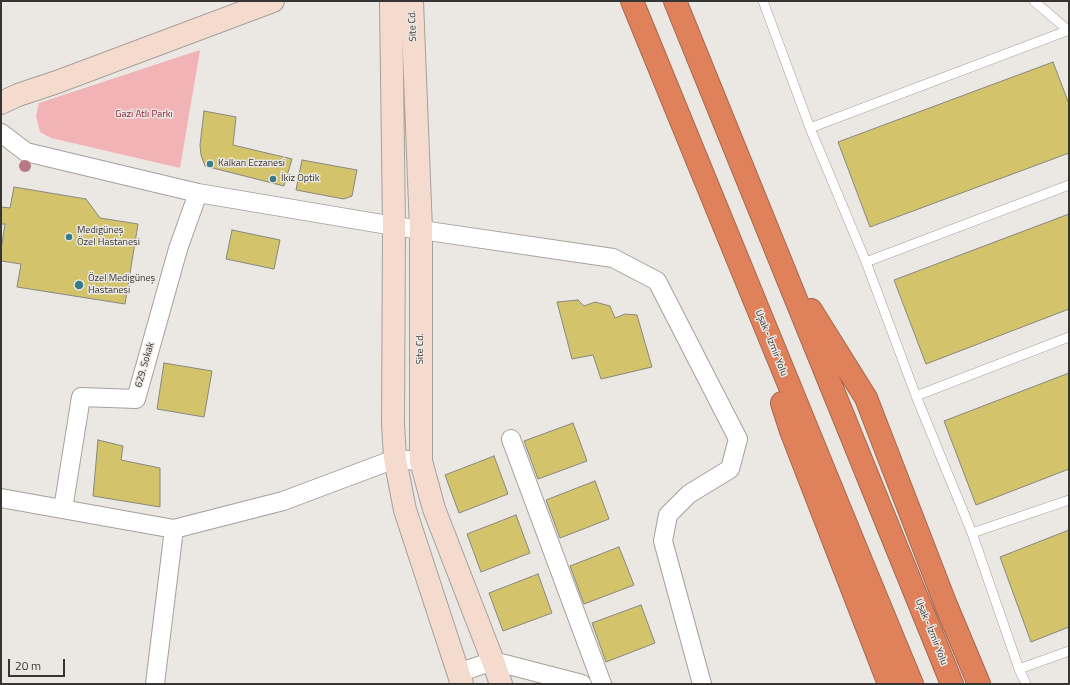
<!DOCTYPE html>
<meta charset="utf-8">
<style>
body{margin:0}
#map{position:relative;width:1070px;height:685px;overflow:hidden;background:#ebe7e2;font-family:"Titillium Web",sans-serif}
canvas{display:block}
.frame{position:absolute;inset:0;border:2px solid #373533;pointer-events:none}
.scale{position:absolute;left:8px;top:659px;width:57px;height:18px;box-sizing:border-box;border:2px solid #373533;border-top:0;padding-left:5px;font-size:12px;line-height:14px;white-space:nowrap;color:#373533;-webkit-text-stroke:3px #ebe7e2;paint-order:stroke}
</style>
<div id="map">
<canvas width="1070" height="685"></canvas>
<div class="frame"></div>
<div class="scale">20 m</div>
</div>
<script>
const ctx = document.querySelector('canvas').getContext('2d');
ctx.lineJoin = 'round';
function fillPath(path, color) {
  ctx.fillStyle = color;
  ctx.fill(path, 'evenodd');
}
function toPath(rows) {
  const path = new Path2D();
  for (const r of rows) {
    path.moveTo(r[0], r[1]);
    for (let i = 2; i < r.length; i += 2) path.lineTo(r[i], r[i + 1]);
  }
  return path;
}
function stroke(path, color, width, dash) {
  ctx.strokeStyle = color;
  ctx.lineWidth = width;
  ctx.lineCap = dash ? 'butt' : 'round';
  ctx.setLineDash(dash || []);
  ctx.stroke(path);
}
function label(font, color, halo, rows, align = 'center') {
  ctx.font = font + ' "Titillium Web",sans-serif';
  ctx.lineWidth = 3;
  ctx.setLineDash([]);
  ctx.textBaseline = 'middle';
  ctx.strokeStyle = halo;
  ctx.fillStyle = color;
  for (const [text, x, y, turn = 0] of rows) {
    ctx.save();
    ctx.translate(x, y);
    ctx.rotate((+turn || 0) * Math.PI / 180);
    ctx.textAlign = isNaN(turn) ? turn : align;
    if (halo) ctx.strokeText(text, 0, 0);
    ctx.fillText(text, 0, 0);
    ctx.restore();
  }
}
const green = toPath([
 [200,50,180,168,51,138,40,132,36,116,39,103]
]);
const building = toPath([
 [1053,62,1069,104,1069,153,870,227,838,142,1053,62],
 [204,111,236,117,233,145,292,159,284,186,205,166,201,155,200,145,204,111],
 [302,160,357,170,352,196,344,199,296,190,302,160],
 [14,187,86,199,100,218,138,224,125,304,17,287,21,264,1,261,1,250,5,224,1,224,1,207,10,208,14,187],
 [1069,214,1069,309,926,364,894,280,1069,214],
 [232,230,280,240,274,269,226,259,232,230],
 [578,300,584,306,595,302,610,306,615,318,625,314,637,315,652,367,601,379,593,355,572,359,557,302,578,300],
 [164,363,212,371,204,417,157,409,164,363],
 [1069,373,1069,469,976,505,944,421,1069,373],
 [573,423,587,461,538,479,524,441,573,423],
 [98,440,123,446,121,460,160,468,160,507,93,496,98,440],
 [494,456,508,494,459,513,445,475,494,456],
 [595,481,609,519,560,538,546,500,595,481],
 [516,515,530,553,481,572,467,534,516,515],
 [1069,530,1069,627,1031,642,1000,557,1069,530],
 [619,547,634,585,584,604,570,566,619,547],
 [538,574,552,613,503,631,489,593,538,574],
 [641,605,655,643,606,662,592,623,641,605]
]);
const lane = toPath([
 [763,1,810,128,866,262,916,396,972,533,1019,669,1026,684],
 [1034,1,1069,31],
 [810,128,1069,30],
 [866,262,1069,185],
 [916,396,1069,337],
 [972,533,1069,500],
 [1019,669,1069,651]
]);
const street = toPath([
 [1,133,26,152,198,193,394,226,613,258,657,281,738,439,730,469,689,494,668,515,663,541,702,684],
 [511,439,602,684],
 [1,498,174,529,283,501,395,459,421,461],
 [63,509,81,397,136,399,178,249,198,193],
 [458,673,493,661,582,684],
 [155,684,174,529]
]);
const secondary = toPath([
 [391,1,394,226,393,424,395,459,405,510,462,684],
 [412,1,421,230,421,461,434,509,493,661,501,684],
 [1,103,18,95,57,82,273,1]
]);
const highway = toPath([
 [632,1,855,546,912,684],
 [675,1,952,684],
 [811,310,866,398,946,605,979,684],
 [782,403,791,431,889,684]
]);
const trees = [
 [25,166]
];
const markers = [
 [210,164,4,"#377c8a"],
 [273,179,4,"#377c8a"],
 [69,237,4,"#377c8a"],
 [79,285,5,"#377c8a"]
];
const streetNames = [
 ["Site Cd.",413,26,-92],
 ["Uşak - İzmir Yolu",771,343,68],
 ["Site Cd.",421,349,-90],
 ["629. Sokak",145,365,-74],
 ["Uşak - İzmir Yolu",931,632,68]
];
const parkNames = [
 ["Gazi Atlı Parkı",144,115]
];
const poiNames = [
 ["Kalkan Eczanesi",218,164],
 ["İkiz Optik",281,179],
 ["Medigüneş",77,231],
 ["Özel Hastanesi",77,243],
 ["Özel Medigüneş",88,279],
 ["Hastanesi",88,291]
];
fillPath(green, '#f2b3b7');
fillPath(building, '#d3c36a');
stroke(building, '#888781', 1);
stroke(lane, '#a5a09c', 10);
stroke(street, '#a5a09c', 20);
stroke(secondary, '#a5a09c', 24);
stroke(highway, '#a4674e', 24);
stroke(lane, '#fff', 9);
stroke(street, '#fff', 18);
stroke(secondary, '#f5dace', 22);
stroke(highway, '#df825c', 22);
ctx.fillStyle = '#b67983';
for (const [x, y] of trees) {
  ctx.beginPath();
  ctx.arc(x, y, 6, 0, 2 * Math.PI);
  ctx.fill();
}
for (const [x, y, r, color] of markers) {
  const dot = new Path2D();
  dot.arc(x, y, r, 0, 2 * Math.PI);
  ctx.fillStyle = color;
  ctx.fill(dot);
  stroke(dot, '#ebe7e2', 1.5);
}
label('10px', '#373533', '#ebe7e2', streetNames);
label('10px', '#8b1f36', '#ebe7e2', parkNames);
label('10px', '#373533', '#ebe7e2', poiNames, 'left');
</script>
